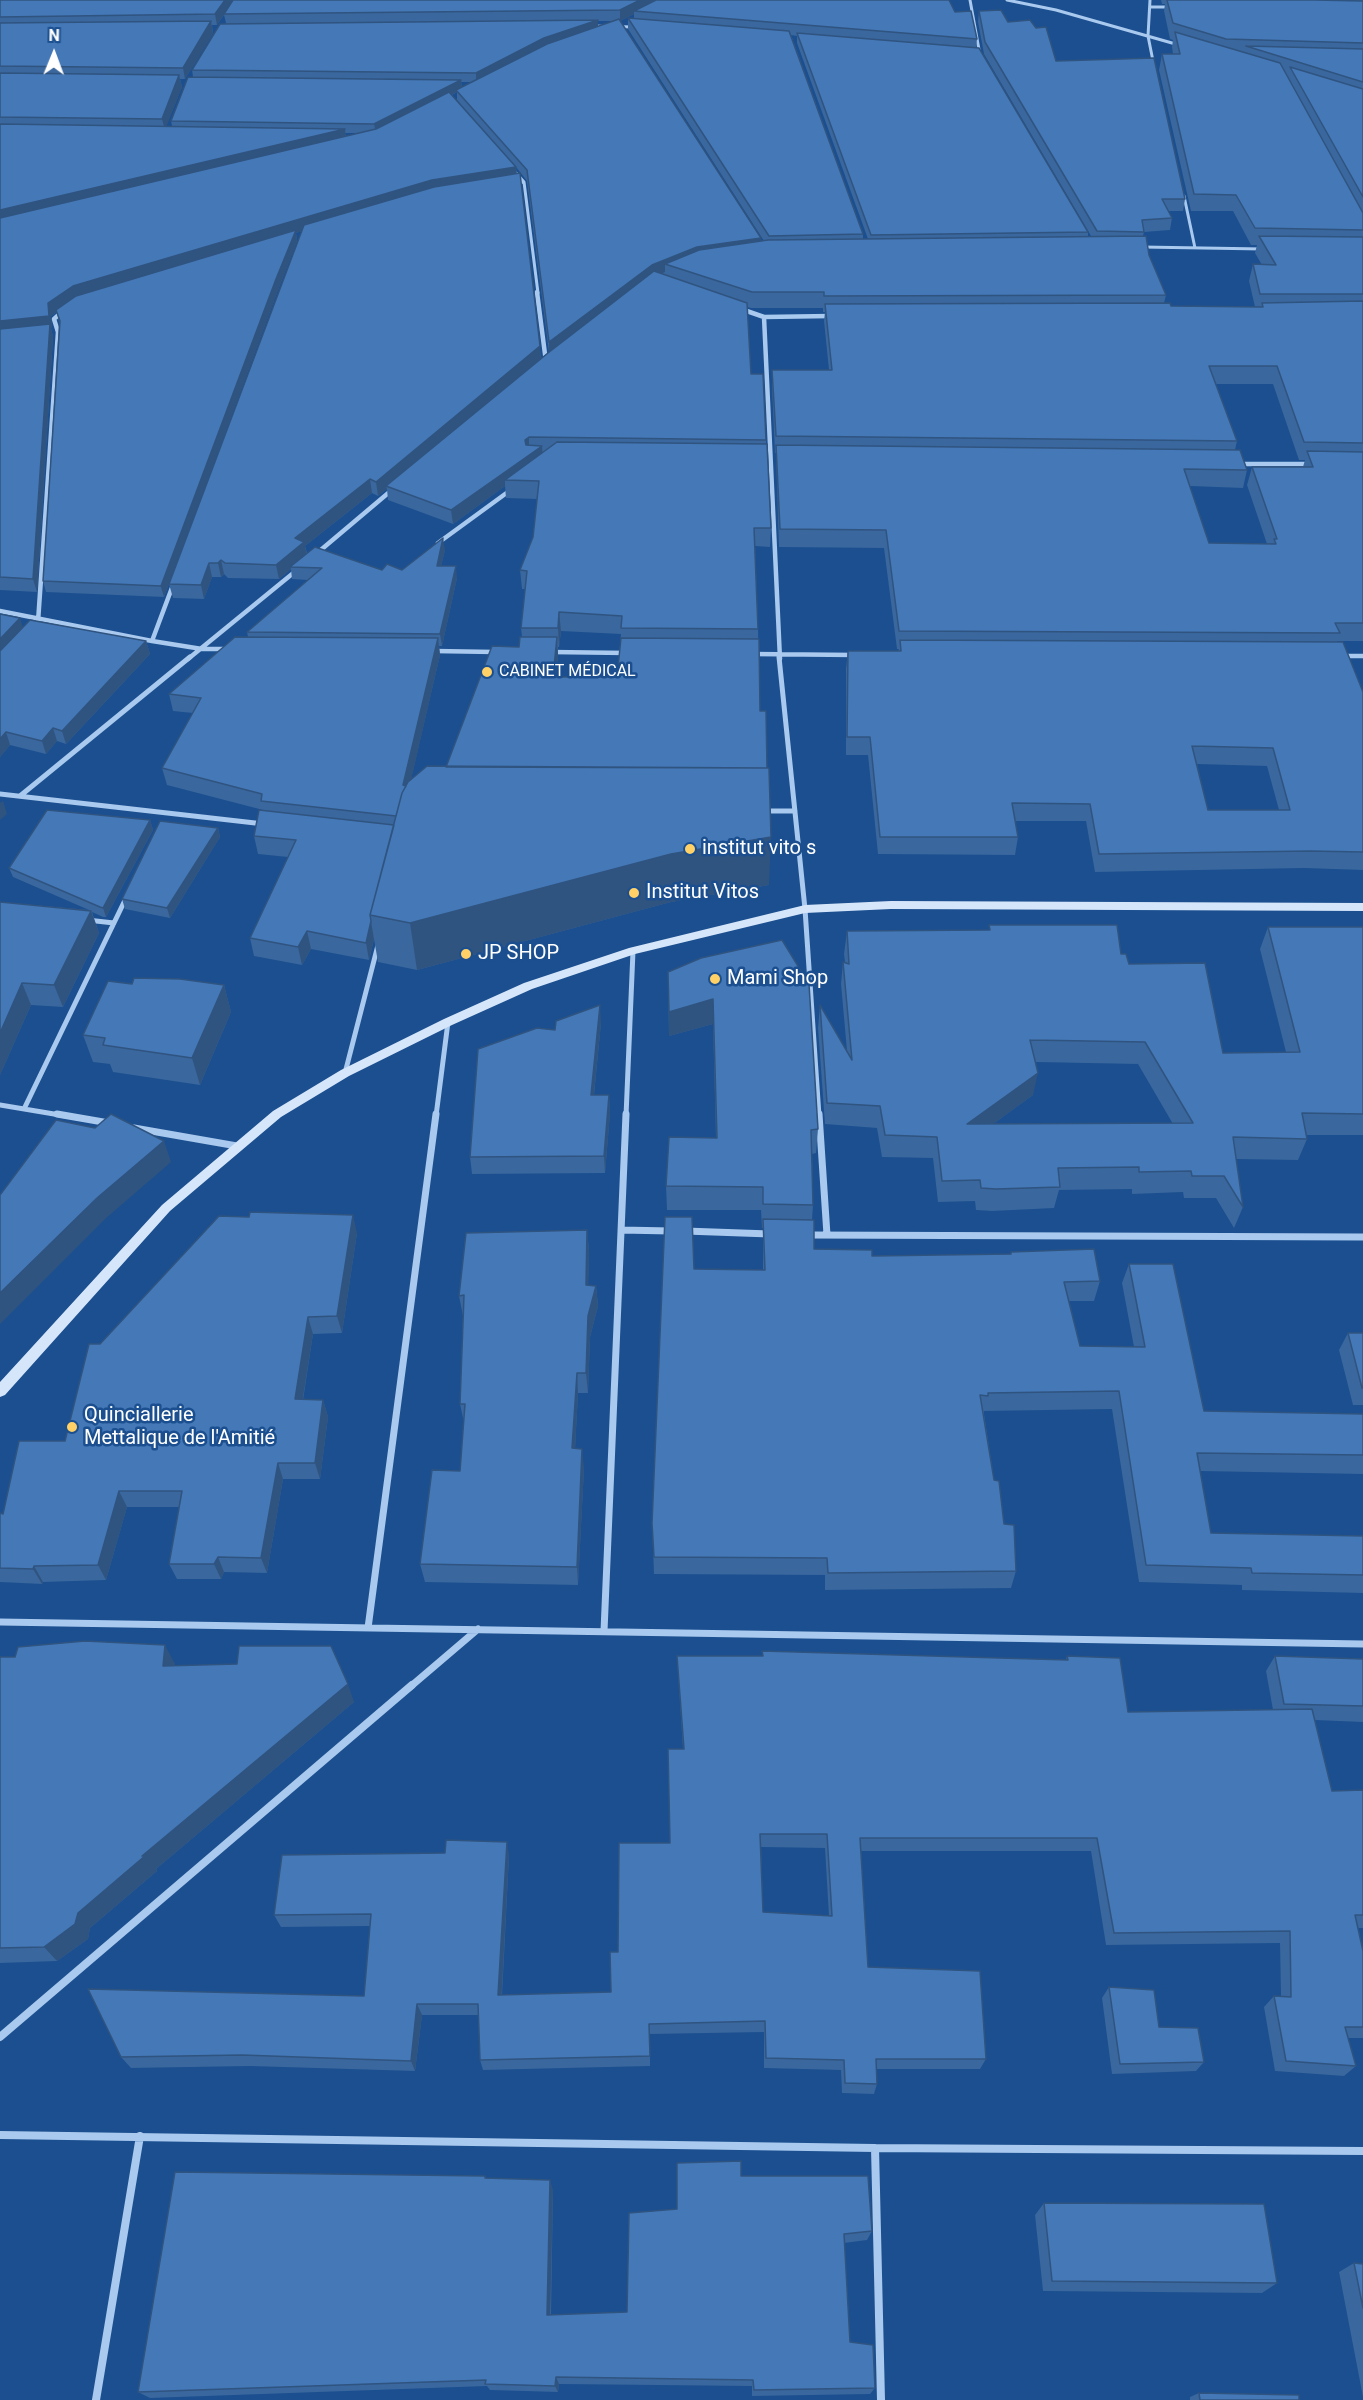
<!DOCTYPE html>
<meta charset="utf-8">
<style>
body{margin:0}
#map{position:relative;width:1363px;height:2400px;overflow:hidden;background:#1b4f8f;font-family:Roboto,sans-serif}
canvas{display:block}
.north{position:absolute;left:24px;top:24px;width:60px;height:60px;-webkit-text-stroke:4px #1b4f8f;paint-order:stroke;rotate:1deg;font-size:16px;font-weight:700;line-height:24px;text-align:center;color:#fff}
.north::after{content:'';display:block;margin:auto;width:21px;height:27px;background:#fff;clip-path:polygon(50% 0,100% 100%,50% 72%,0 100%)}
</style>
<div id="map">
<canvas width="1363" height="2400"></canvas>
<div class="north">N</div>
</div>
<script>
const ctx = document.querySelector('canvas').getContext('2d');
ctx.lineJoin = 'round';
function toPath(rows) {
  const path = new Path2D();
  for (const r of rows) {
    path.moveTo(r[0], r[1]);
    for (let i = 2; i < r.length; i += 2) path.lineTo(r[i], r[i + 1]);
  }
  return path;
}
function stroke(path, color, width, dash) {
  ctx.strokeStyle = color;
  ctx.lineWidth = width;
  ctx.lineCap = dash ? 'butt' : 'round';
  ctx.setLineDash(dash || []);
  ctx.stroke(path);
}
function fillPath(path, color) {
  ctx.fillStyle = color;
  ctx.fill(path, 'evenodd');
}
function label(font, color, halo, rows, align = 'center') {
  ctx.font = font + ' Roboto,sans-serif';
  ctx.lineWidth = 5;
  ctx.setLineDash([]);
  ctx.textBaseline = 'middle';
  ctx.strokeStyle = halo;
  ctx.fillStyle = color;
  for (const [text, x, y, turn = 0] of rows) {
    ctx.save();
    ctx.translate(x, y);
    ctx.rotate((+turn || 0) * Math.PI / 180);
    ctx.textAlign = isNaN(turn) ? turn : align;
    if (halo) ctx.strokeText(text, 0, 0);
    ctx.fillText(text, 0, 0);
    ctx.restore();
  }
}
const streetFar4 = toPath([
 [970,0,980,55],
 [1007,0,1056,10,1179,45],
 [1150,0,1148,36,1154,66],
 [1150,7,1171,7],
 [592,26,635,27],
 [524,182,538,293],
 [513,183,524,182,516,173],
 [1184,196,1195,248],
 [1142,247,1263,249]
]);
const streetFar3 = toPath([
 [537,292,546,362],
 [741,309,764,317,831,316],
 [764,317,780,659],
 [1238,464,1311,464],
 [438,543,512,489],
 [316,554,393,489],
 [0,611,152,641,202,649,228,649],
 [38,622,58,332,54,319,63,311],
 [152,641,173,585],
 [434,651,495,652],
 [551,652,627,653],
 [752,654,855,655],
 [1343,656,1363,656],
 [188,659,297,570]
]);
const streetFar2 = toPath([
 [779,657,805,909,819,1116],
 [0,794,264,824],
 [20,796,190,657],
 [763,811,795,811],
 [87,920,114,923],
 [345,1073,378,945],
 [0,1105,66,1116],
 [24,1109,127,896],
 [436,1116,448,1022],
 [626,1116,633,951]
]);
const streetFar1 = toPath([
 [57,1114,109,1123],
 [819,1114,827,1235],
 [134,1128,237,1146],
 [621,1230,671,1231],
 [685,1231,770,1234],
 [808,1235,1363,1237],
 [0,1622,1363,1644],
 [368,1628,436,1114],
 [604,1631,626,1114],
 [410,1687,478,1629]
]);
const street = toPath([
 [0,2037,412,1685],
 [0,2135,875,2148,1363,2151],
 [875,2148,881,2400],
 [96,2400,140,2136]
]);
const secondary = toPath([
 [891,901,1363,903,1363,911,891,909,805,913,635,954,532,989,452,1025,349,1076,281,1117,170,1211,5,1395,0,1397,0,1382,162,1205,273,1111,341,1070,444,1019,524,983,629,948,805,905,891,901]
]);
const wall = toPath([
 [0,0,955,12,977,39,976,48,1088,232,1088,236,1091,236,984,54,978,22,979,11,1008,22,1056,61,1185,199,1183,211,1168,211,1172,218,1170,230,1144,232,1143,236,1149,255,1166,295,1164,303,1171,306,1255,307,1249,281,1253,264,1262,265,1255,253,1257,245,1251,245,1233,211,1191,211,1159,70,1162,54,1173,54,1172,47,1173,40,1170,39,1164,11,1165,4,1162,4,1161,0,1363,0,1363,641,1337,641,1337,642,1363,692,1363,870,1304,868,1095,872,1086,821,1015,821,1018,837,1015,855,878,854,868,755,846,755,846,669,848,651,898,651,899,649,897,649,884,548,779,547,776,453,775,453,772,387,772,370,829,370,824,321,825,312,823,312,823,308,751,308,747,307,751,374,766,440,771,528,770,547,755,546,758,629,760,711,769,885,671,902,417,970,378,962,374,939,369,960,311,949,302,965,254,956,250,938,288,857,258,854,254,836,263,810,167,785,162,768,193,713,173,711,169,694,248,637,247,632,308,580,292,579,291,569,279,579,228,578,224,574,221,577,212,577,204,599,173,598,169,584,302,231,296,233,297,241,278,290,164,597,46,592,43,581,59,322,57,312,51,316,52,328,51,328,53,337,37,592,0,590],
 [634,14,634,19,628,18,628,29,764,241,761,241,620,21],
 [224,15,226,23,192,70,193,77,171,121,172,126,166,126,182,87,180,79,185,79,213,33,212,25,217,25],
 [598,21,613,21,598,26],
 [791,35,797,36,797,43,868,239,863,239,863,234],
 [461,82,471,82,462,87],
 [457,92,457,100,511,162,452,95],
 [345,133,358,133,346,136],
 [516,167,527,181,549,352,541,358],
 [1216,384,1273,384,1299,460,1305,460,1303,467,1252,467,1247,485,1267,544,1209,543,1190,486,1243,488,1247,470,1235,450,1237,441],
 [505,486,506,498,537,499,533,537,520,570,522,589,525,589,521,628,522,637,519,647,446,767,411,779,440,655,439,646,442,646,457,578,441,566,445,550,402,570,382,570,307,553,305,546,372,493,378,496,387,489,388,500,453,524],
 [561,631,621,634,617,677,556,677,558,656,558,647,559,647],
 [1197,764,1267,766,1279,810,1208,810],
 [0,614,23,627,146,641,150,654,66,744,57,741,46,754,10,745,0,757],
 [150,820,153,830,106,917,103,917,92,912,99,933,63,1007,31,1005,0,1075,0,902,89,910,13,877,9,868],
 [218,828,220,837,170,918,125,909,122,899],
 [989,925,1121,954,1129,964,1223,1053,1286,1052,1260,949,1268,927,1363,927,1363,1135,1306,1135,1307,1139,1298,1160,1236,1159,1243,1207,1234,1228,1216,1198,1184,1198,1183,1192,1132,1194,1132,1189,1059,1190,1054,1208,992,1211,976,1210,975,1201,938,1202,933,1158,882,1157,877,1128,825,1124,818,1028,820,1005,847,1051,841,984,843,962,845,962,844,954,847,931,989,930],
 [1036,1062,1138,1064,1173,1124,993,1124,1033,1095],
 [701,958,818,1129,816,1153,812,1154,813,1205,812,1220,814,1249,872,1256,1010,1254,1011,1252,1100,1281,1094,1301,1069,1301,1080,1346,1134,1347,1122,1283,1129,1264,1204,1411,1363,1414,1363,1474,1200,1471,1211,1533,1363,1536,1363,1593,1242,1590,1242,1585,1139,1582,1112,1409,984,1411,984,1414,994,1480,1016,1571,1011,1588,825,1590,825,1575,654,1574,652,1523,694,1269,763,1270,763,1228,762,1228,761,1210,667,1210,666,1186,716,1138,713,1024,669,1036,668,972],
 [132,984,224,985,231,1012,200,1085,113,1072,110,1064,93,1062,83,1035],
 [601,1023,594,1095,609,1095,610,1113,605,1173,472,1174,470,1157,555,1030],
 [587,1230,589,1251,588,1285,596,1286,598,1306,590,1337,588,1393,578,1393,575,1449,584,1468,578,1585,425,1582,420,1564,460,1471,464,1423,460,1404,463,1316,459,1296],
 [357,1233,342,1333,313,1334,303,1400,323,1400,328,1417,320,1479,283,1479,267,1573,224,1572,221,1579,177,1579,169,1564,179,1507,127,1507,106,1580,43,1582,42,1584,0,1582,0,1513,3,1514,65,1441,100,1344],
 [1348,1333,1363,1333,1363,1405,1353,1405,1339,1350],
 [677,1656,1066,1660,1067,1656,1128,1712,1273,1710,1266,1671,1275,1656,1363,1659,1363,1722,1315,1720,1332,1791,1363,1790,1363,1928,1358,1928,1363,1951,1363,2038,1348,2038,1356,2066,1344,2076,1275,2071,1264,2007,1274,1996,1281,1996,1280,1943,1106,1945,1091,1851,861,1851,868,1967,986,2059,980,2069,876,2069,877,2084,874,2094,842,2093,841,2070,764,2068,764,2032,650,2034,650,2066,483,2070,480,2060,479,2015,422,2015,415,2071,250,2066,131,2068,121,2057,364,1996,370,1926,281,1927,274,1915,509,1855,502,1995,611,1992,618,1952,670,1843,683,1749,678,1671],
 [761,1847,825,1848,829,1916,763,1912],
 [0,1657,175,1664,175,1665,354,1702,156,1869,157,1871,90,1928,88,1939,57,1961,0,1963],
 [1109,1987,1159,2027,1204,2062,1196,2071,1112,2074,1102,1998],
 [485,2176,486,2178,553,2190,551,2315,627,2312,677,2209,741,2176,872,2231,867,2240,844,2243,850,2342,875,2388,870,2394,752,2396,752,2386,559,2384,558,2392,490,2390,487,2386,150,2398,138,2392],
 [1044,2203,1277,2283,1262,2293,1043,2291,1035,2215],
 [1354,2263,1363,2264,1363,2397,1339,2272],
 [1199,2393,1299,2400,1190,2400,1190,2397]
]);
const shadedWall = toPath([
 [225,0,234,0,217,25,215,14],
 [640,0,662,0,634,11,634,14,620,21,620,10],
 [598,20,598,29,476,82,476,73,544,38],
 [211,21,213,33,185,79,183,68],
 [179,75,182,87,165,130,162,119],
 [461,80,462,90,456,90,457,92,376,133,374,124],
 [345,129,346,140,0,223,0,210],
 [516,167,517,179,433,192,296,233,297,241,278,290,164,597,76,299,51,316,52,328,51,328,53,337,37,592,33,579,0,334,0,321,48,303,73,286,432,180],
 [761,238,761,249,665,264,665,272,653,277,549,354,549,342,652,265,697,247],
 [540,346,541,360,386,486,387,489,378,496,376,482],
 [529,437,529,451,526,453,525,440],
 [542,446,543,460,505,480,505,486,453,524,451,510],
 [370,479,372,493,305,546,307,556,290,567,291,569,279,579,276,565,295,538],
 [443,538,445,550,438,578,437,566],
 [221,560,224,574,221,577,218,563],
 [209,563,212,577,204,599,201,585],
 [456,566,457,578,442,646,440,634],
 [559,612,561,631,559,647,558,628],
 [20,618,24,631,0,657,0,639],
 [557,637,558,656,554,695,553,677],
 [438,638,440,655,406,802,403,785],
 [146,641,150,654,66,744,62,731],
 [53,728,57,741,46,754,42,741],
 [6,732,10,745,0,757,0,739],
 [3,801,7,814,0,820,0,803],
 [150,820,153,830,106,917,103,908],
 [218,828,220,837,170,918,167,908],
 [771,837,769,885,671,902,417,970,410,923,671,854],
 [91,911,99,933,63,1007,54,985],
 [371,921,374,939,369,960,366,943],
 [307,931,311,949,302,965,298,947],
 [22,983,31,1005,0,1075,0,1033],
 [224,985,231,1012,200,1085,192,1058],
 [713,999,713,1024,669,1036,669,1012],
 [600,1005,601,1023,592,1113,591,1095],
 [1038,1073,1033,1095,963,1146,967,1124],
 [609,1095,610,1113,605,1173,604,1156],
 [164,1141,171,1162,105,1219,0,1324,0,1293,97,1198],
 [353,1215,357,1233,342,1333,337,1316],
 [587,1230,589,1251,588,1305,586,1285],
 [596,1286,598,1306,590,1337,588,1393,586,1373,588,1316],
 [308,1317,313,1334,300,1416,295,1399],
 [577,1373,578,1393,574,1468,572,1448],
 [323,1400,328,1417,320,1479,315,1463],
 [582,1449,584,1468,578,1585,577,1567],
 [278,1463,283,1479,267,1573,261,1558],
 [119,1491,127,1507,106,1580,98,1565],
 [218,1557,224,1572,221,1579,214,1564],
 [34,1566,43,1582,42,1584,33,1569],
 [165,1645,175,1664,173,1684,163,1666],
 [348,1684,354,1702,156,1869,157,1871,90,1928,88,1939,57,1961,44,1947,78,1913,142,1856],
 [507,1842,509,1855,501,2006,498,1995],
 [417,2004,422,2015,415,2071,411,2061],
 [550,2180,553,2190,550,2322,547,2315],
 [556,2377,559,2384,558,2392,555,2386]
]);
const building = toPath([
 [0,0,225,0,215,14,0,17,0,0],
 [233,0,640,0,620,10,224,14,233,0],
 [656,0,949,0,955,12,971,11,977,39,634,11,656,0],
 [1167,0,1315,0,1363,1,1363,43,1226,39,1173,23,1167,0],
 [1001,10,1008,22,1030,20,1036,28,1046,27,1056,61,1154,58,1185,199,1162,199,1172,218,1142,220,1144,232,1097,231,985,42,979,11,1001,10],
 [628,18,789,31,863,234,769,236,628,18],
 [619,19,761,238,697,247,652,265,549,342,527,170,456,90,547,44,619,19],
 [598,20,544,38,476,73,192,70,220,24,598,20],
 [211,21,183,68,0,66,0,23,211,21],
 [1175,32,1280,63,1363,213,1363,230,1255,228,1236,195,1194,194,1162,54,1180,54,1175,32],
 [797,33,979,48,1088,232,871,235,797,33],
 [1246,46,1363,49,1363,82,1246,46],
 [1290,67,1363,89,1363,197,1290,67],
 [0,73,179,75,162,119,0,117,0,73],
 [188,77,461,80,374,124,171,121,188,77],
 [449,92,516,167,432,180,73,286,48,303,49,316,0,321,0,218,376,129,449,92],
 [0,124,345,129,0,210,0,124],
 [520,173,540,346,376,482,370,479,295,538,304,542,276,565,225,563,221,560,218,563,209,563,201,585,169,584,304,225,434,187,520,173],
 [296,230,276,279,161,586,43,581,60,321,56,310,76,296,296,230],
 [1146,236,1149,255,1166,295,824,296,824,292,752,292,665,264,699,250,768,240,1146,236],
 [1259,236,1363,237,1363,294,1260,294,1253,264,1276,265,1259,236],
 [654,271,747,303,751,374,763,374,766,440,529,437,525,440,526,445,542,446,451,510,386,486,548,353,654,271],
 [1363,301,1363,443,1304,442,1277,366,1209,366,1237,441,776,436,772,370,832,370,825,304,1170,303,1171,306,1263,307,1262,303,1363,301],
 [50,324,33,579,0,577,0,329,50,324],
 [557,442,767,444,771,528,754,528,758,629,621,628,622,616,559,612,558,628,521,628,527,571,520,570,533,537,539,481,505,480,557,442],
 [776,445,1240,450,1247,470,1184,469,1209,543,1276,544,1274,539,1277,539,1252,467,1313,467,1307,451,1363,452,1363,623,1335,623,1340,633,899,631,886,530,780,529,776,445],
 [443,538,437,566,456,566,440,634,247,632,322,568,290,567,315,547,382,570,387,564,402,570,443,538],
 [0,614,20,618,0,639,0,614],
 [30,620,146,641,62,731,53,728,42,741,6,732,0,739,0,651,30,620],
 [235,637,438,638,403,785,406,786,402,793,396,816,261,801,262,794,162,768,201,698,169,694,235,637],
 [520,637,557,637,553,677,617,677,621,638,759,639,760,711,766,711,767,768,446,767,492,646,519,647,520,637],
 [900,640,1343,642,1363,692,1363,852,1310,851,1099,854,1090,804,1012,803,1018,837,880,837,870,737,847,737,848,651,901,651,900,640],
 [1192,746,1273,748,1290,810,1208,810,1192,746],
 [427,766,769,768,771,837,671,854,410,923,370,915,402,793,408,782,427,766],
 [47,810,150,820,103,908,100,907,9,868,47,810],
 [259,810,394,825,370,915,371,921,366,943,307,931,298,947,250,938,296,840,254,836,259,810],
 [160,821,218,828,167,908,122,899,160,821],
 [0,902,91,911,54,985,22,983,0,1033,0,902],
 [989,925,1117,925,1121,954,1126,954,1129,964,1205,963,1223,1053,1300,1052,1268,927,1363,927,1363,1114,1302,1113,1307,1139,1233,1137,1243,1207,1224,1176,1192,1176,1191,1171,1139,1172,1139,1167,1058,1168,1060,1187,996,1189,981,1188,980,1180,942,1181,937,1137,885,1135,880,1106,827,1103,820,1005,852,1060,843,962,849,964,847,931,990,930,989,925],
 [1030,1040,1145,1042,1193,1123,967,1124,1038,1073,1030,1040],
 [782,940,809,984,818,1129,811,1130,813,1205,763,1204,763,1187,666,1186,669,1137,717,1138,713,999,669,1012,668,972,701,958,782,940],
 [134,978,180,979,224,985,192,1058,103,1045,105,1038,83,1035,108,981,132,984,134,978],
 [600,1005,591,1095,609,1095,604,1156,470,1157,478,1049,537,1028,555,1030,556,1021,600,1005],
 [111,1114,164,1141,97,1198,0,1293,0,1195,56,1120,95,1128,111,1114],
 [250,1212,353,1215,337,1316,308,1317,295,1399,323,1400,315,1463,278,1463,261,1558,218,1557,214,1564,169,1564,182,1491,119,1491,98,1565,34,1566,33,1569,0,1568,0,1513,3,1514,19,1441,65,1441,89,1344,100,1344,219,1216,249,1217,250,1212],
 [665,1217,692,1217,694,1269,765,1270,763,1219,814,1220,814,1249,872,1250,872,1256,1011,1254,1011,1252,1094,1249,1100,1281,1064,1282,1080,1346,1145,1347,1129,1264,1173,1264,1204,1411,1363,1414,1363,1455,1197,1453,1211,1533,1363,1536,1363,1575,1252,1573,1251,1568,1146,1565,1119,1391,988,1393,988,1396,980,1395,994,1480,999,1481,1004,1524,1014,1525,1016,1571,828,1573,827,1558,654,1557,652,1523,665,1217],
 [587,1230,586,1285,596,1286,588,1316,586,1373,577,1373,572,1448,582,1449,577,1567,420,1564,432,1470,460,1471,465,1404,460,1404,464,1295,459,1296,466,1233,587,1230],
 [1348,1333,1363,1333,1363,1388,1362,1388,1348,1333],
 [85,1641,165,1645,163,1666,237,1664,239,1646,331,1646,348,1684,142,1856,146,1855,78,1913,75,1924,44,1947,0,1948,0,1657,15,1657,18,1647,85,1641],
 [762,1651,1068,1660,1067,1656,1120,1658,1128,1712,1312,1709,1332,1791,1363,1790,1363,1915,1355,1915,1363,1951,1363,2027,1345,2027,1356,2066,1286,2061,1274,1996,1291,1997,1290,1931,1114,1933,1097,1838,860,1838,868,1967,980,1971,986,2059,876,2059,877,2084,845,2083,844,2060,766,2058,765,2021,649,2024,650,2056,480,2060,478,2004,417,2004,411,2061,242,2055,121,2057,88,1989,364,1996,371,1914,274,1915,282,1855,445,1853,446,1840,507,1842,498,1995,611,1992,610,1952,618,1952,619,1843,670,1843,668,1749,684,1749,677,1656,763,1656,762,1651],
 [760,1834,827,1834,832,1916,763,1912,760,1834],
 [1275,1656,1363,1659,1363,1706,1284,1704,1275,1656],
 [1109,1987,1154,1990,1159,2027,1198,2028,1204,2062,1120,2064,1109,1987],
 [741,2161,741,2176,868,2176,872,2231,844,2234,850,2342,873,2345,875,2388,754,2390,753,2380,556,2377,555,2386,485,2384,486,2380,138,2392,175,2172,485,2176,485,2178,550,2180,547,2315,627,2312,629,2213,677,2209,677,2163,741,2161],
 [1044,2203,1264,2204,1277,2283,1052,2281,1044,2203],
 [1354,2263,1363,2264,1363,2308,1354,2263],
 [1199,2393,1299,2395,1299,2400,1200,2400,1199,2393]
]);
const markers = [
 [487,672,6,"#ffd166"],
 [690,849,6,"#ffd166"],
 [634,893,6,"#ffd166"],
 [466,954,6,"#ffd166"],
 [715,979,6,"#ffd166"],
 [72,1427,6,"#ffd166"]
];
const farPoinames = [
 ["CABINET MÉDICAL",499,672]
];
const poiNames = [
 ["institut vito s",702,849],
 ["Institut Vitos",646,893],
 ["JP SHOP",478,954],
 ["Mami Shop",727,979],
 ["Quinciallerie",84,1416],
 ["Mettalique de l'Amitié",84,1439]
];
stroke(streetFar4, '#a9c9ee', 3);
stroke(streetFar3, '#a9c9ee', 4.5);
stroke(streetFar2, '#a9c9ee', 5);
stroke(streetFar1, '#a9c9ee', 7);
stroke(street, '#a9c9ee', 8);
fillPath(secondary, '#d6e6fa');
fillPath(wall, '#3a679d');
fillPath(shadedWall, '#305480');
fillPath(building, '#4478b7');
stroke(building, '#305480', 1.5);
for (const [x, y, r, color] of markers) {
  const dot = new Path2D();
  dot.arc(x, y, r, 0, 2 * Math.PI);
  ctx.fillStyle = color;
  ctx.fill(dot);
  stroke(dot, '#1b4f8f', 2);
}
label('16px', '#fff', '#1b4f8f', farPoinames, 'left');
label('20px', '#fff', '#1b4f8f', poiNames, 'left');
</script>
